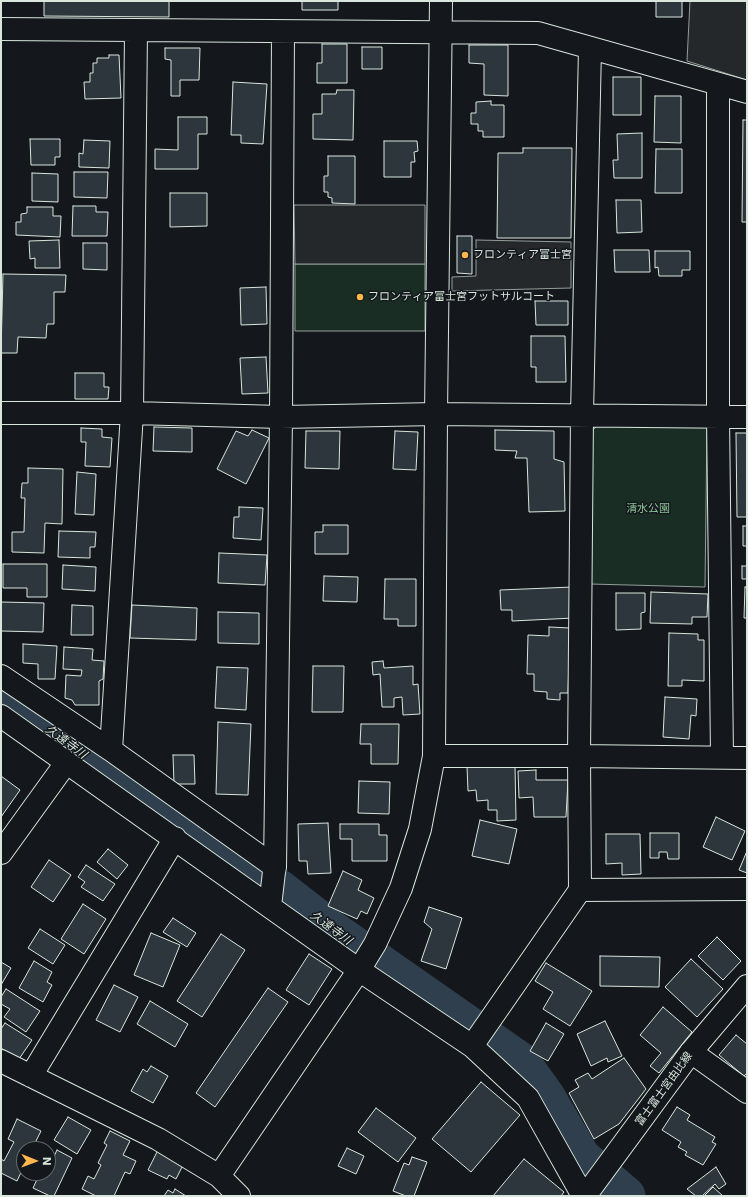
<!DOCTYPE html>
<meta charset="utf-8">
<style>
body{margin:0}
#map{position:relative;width:748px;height:1197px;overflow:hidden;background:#14181c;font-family:Inter,sans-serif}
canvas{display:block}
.frame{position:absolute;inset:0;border:2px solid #d8e6dc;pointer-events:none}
.north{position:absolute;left:16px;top:1141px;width:40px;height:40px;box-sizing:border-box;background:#14181c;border:1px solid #626a69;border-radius:50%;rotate:91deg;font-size:11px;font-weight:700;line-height:16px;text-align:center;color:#d8e6dc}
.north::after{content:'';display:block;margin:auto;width:14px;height:18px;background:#ffb74d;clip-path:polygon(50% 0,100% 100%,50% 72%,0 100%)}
</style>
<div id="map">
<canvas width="748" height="1197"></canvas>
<div class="frame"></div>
<div class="north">N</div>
</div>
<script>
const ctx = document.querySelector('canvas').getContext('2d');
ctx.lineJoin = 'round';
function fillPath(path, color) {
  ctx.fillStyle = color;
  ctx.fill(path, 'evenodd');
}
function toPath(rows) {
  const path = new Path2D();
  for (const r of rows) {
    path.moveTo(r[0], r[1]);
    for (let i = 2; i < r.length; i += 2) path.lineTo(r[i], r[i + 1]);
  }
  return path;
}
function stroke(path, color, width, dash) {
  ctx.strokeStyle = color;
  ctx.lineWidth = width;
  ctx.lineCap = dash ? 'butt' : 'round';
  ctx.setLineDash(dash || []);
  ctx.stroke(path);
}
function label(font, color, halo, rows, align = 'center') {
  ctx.font = font + ' Inter,"Noto Sans JP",sans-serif';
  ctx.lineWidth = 3;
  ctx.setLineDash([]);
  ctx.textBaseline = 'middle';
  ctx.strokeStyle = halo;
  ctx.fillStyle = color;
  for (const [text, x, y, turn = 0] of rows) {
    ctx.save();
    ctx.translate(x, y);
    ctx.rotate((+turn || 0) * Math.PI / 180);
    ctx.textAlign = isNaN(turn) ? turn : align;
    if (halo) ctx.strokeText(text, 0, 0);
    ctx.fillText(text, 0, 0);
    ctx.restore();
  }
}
const green = toPath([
 [295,264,425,264,425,331,295,331,295,264],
 [598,425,707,426,705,587,590,584,590,433,598,425]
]);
const parking = toPath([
 [690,1,747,1,747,80,687,61,690,1],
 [294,205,425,205,425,264,295,264,294,205],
 [476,240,571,242,571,288,452,291,452,277,476,276,476,240]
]);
const river = toPath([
 [1,694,38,723,124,783,278,888,332,930,521,1062,546,1097,581,1157,626,1196]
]);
const building = toPath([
 [44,1,169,1,169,17,44,16,44,1],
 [302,1,338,1,338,10,302,10,302,1],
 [656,1,682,1,682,17,656,17,656,1],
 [322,44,347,44,347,83,317,83,317,63,322,63,322,44],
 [469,45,508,45,508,96,484,95,484,64,469,63,469,45],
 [362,47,382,47,382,69,362,69,362,47],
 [165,48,200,48,199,80,180,80,180,96,171,96,171,60,165,59,165,48],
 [109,55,119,55,121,98,85,99,84,82,90,82,90,73,93,73,93,63,97,63,97,58,109,58,109,55],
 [613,77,641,77,641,115,613,115,613,77],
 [233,82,267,84,263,144,241,143,241,135,231,135,233,82],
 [337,90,354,90,353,140,313,139,313,114,322,114,322,94,336,94,337,90],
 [655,96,681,96,681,143,654,142,655,96],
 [491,101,491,105,504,105,504,137,483,137,483,131,478,131,478,124,471,124,471,113,476,113,476,102,491,101],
 [178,117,207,117,207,134,198,134,198,169,155,169,155,149,178,150,178,117],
 [743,120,747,120,747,222,742,222,743,120],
 [642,133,642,178,614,178,613,160,618,160,617,134,642,133],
 [30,139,60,139,60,157,55,157,55,165,31,165,30,139],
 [84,140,110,141,109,168,79,167,79,153,83,154,84,140],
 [384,141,417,141,418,151,414,152,415,162,411,162,411,177,384,177,384,141],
 [523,148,572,148,571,238,497,238,498,153,523,153,523,148],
 [656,149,682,149,682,193,655,193,656,149],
 [328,156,355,156,355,204,332,203,332,198,328,197,328,192,324,192,324,176,328,176,328,156],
 [74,172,108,172,107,198,74,197,74,172],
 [32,173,58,174,58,202,32,201,32,173],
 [170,193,207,193,207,226,170,227,170,193],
 [616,200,641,200,642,232,617,233,616,200],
 [73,206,96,206,96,212,108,212,107,236,72,236,73,206],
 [27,207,53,207,53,216,61,216,60,237,16,235,16,222,21,222,21,214,27,213,27,207],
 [457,236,472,236,472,274,457,273,457,236],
 [59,240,60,268,35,268,35,258,30,259,29,241,59,240],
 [83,243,107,243,107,270,83,269,83,243],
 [614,250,649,250,650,272,615,272,614,250],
 [655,251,690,251,690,270,682,270,682,276,659,276,658,267,655,268,655,251],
 [3,274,66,275,65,292,54,292,54,324,47,324,46,338,18,337,17,353,1,353,3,274],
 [266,287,267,324,241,325,240,288,266,287],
 [535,301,568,301,568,325,536,325,535,301],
 [531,336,565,336,566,382,536,382,536,367,531,367,531,336],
 [266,357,268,393,242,394,240,358,266,357],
 [75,373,104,373,104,387,109,387,108,399,75,399,75,373],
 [154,427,192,428,192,452,153,451,154,427],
 [81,428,102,429,102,437,112,438,110,467,85,466,86,442,81,442,81,428],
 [252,430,269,438,246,484,217,469,236,431,248,436,252,430],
 [495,430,554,431,554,459,564,462,565,511,529,512,527,458,515,458,517,451,495,450,495,430],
 [306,431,340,431,339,469,305,468,306,431],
 [395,431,418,432,416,470,393,469,395,431],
 [736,433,747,433,747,517,737,517,736,433],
 [28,468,63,469,62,524,45,523,44,553,12,552,12,532,24,532,25,498,21,498,22,483,28,483,28,468],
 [77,472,96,474,94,515,75,514,77,472],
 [239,507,263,508,261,540,233,538,234,517,239,517,239,507],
 [323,525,348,525,348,554,315,554,315,532,323,532,323,525],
 [743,526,747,526,747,546,743,546,743,526],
 [59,531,96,532,95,547,90,547,90,558,58,557,59,531],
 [219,553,267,555,265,585,218,583,219,553],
 [3,564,47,564,47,597,27,597,27,588,3,588,3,564],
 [63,565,96,567,95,591,62,589,63,565],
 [742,566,747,566,747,579,742,579,742,566],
 [324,576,358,577,357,602,323,601,324,576],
 [385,579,416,579,416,626,398,626,398,619,384,619,385,579],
 [573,587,574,618,512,621,512,610,501,610,500,590,573,587],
 [745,587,747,587,747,618,744,618,745,587],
 [651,592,708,594,707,617,692,617,692,624,650,623,651,592],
 [616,593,645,593,645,612,641,613,641,629,616,630,616,593],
 [1,602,44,603,43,632,1,631,1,602],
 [72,605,93,606,93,635,71,635,72,605],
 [132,605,197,608,196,640,130,638,132,605],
 [218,612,259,613,259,644,218,643,218,612],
 [549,627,570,628,568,693,560,693,560,700,547,699,547,692,534,691,534,674,527,674,528,635,549,636,549,627],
 [669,633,698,634,698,640,704,640,704,681,682,680,682,686,668,686,669,633],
 [23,644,57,646,55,679,38,679,38,664,23,663,23,644],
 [64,647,93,649,92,660,104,661,103,679,99,681,99,705,75,705,72,700,65,698,66,675,81,676,82,670,63,669,64,647],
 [383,661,384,668,413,666,413,685,418,684,420,714,403,715,402,697,394,698,394,707,382,707,380,674,373,675,372,662,383,661],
 [313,666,344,666,343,712,312,712,313,666],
 [217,667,248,668,246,710,215,708,217,667],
 [665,697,697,699,696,716,691,715,689,739,663,737,665,697],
 [218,722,251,724,248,795,216,794,218,722],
 [361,724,399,724,398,764,371,764,371,744,360,744,361,724],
 [173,755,194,755,195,784,174,784,173,755],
 [515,765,516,820,497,821,497,810,488,810,488,800,477,801,476,790,468,791,467,766,515,765],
 [536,770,536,780,568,780,566,817,534,817,533,797,519,798,518,771,536,770],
 [1,776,20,790,1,817,1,776],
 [359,781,390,782,389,814,358,813,359,781],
 [716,817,745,831,732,860,703,847,716,817],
 [480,820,517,829,509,864,472,856,480,820],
 [328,823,331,873,308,874,307,861,299,861,298,824,328,823],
 [340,824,379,824,379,835,387,835,387,861,352,861,352,839,340,839,340,824],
 [650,833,679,833,679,859,668,859,667,852,659,852,659,858,650,858,650,833],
 [606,834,640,834,641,874,622,875,622,863,606,864,606,834],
 [108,849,128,865,117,879,97,862,108,849],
 [747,851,747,873,739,870,747,851],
 [49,860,71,875,53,902,31,887,49,860],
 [86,865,115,884,103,901,81,887,85,882,78,877,86,865],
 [343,871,362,880,358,890,374,898,367,914,361,911,357,919,328,906,343,871],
 [83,904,106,919,84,954,61,939,83,904],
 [429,907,462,918,446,969,421,961,432,929,424,922,429,907],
 [173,918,196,933,187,947,163,932,173,918],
 [40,929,65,945,53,964,28,948,40,929],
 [151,933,180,945,163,987,134,975,151,933],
 [221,934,245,950,202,1017,177,1001,221,934],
 [717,937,741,961,723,980,698,956,717,937],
 [309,954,332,969,309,1005,286,990,309,954],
 [600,956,660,957,659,987,600,986,600,956],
 [691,959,723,989,697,1017,665,987,691,959],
 [34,961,52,972,47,982,52,985,43,1002,19,988,34,961],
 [1,962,11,968,1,985,1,962],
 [546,963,592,991,570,1026,543,1009,553,992,535,981,546,963],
 [114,985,138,997,120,1032,96,1020,114,985],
 [268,988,288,1002,215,1107,196,1093,268,988],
 [6,989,40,1011,26,1032,4,1017,10,1009,1,1004,1,997,6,989],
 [150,1001,188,1024,175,1047,137,1024,150,1001],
 [663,1007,692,1032,659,1073,650,1066,661,1053,640,1035,663,1007],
 [605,1021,622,1056,608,1062,607,1058,591,1066,577,1034,605,1021],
 [5,1023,32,1040,19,1059,1,1048,1,1029,5,1023],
 [546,1023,564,1034,548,1061,530,1051,546,1023],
 [736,1035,747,1044,747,1073,744,1076,719,1055,736,1035],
 [624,1058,646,1089,619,1124,594,1139,569,1093,579,1087,575,1080,588,1073,592,1079,624,1058],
 [151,1066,168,1076,153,1103,131,1091,143,1069,147,1072,151,1066],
 [481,1082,520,1115,471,1172,432,1139,481,1082],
 [677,1107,690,1115,687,1120,715,1137,712,1142,716,1144,703,1165,685,1155,687,1152,678,1147,681,1142,662,1130,677,1107],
 [376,1108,416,1138,398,1162,358,1132,376,1108],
 [68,1117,91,1130,77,1154,54,1140,68,1117],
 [17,1119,41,1131,32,1149,24,1149,24,1166,17,1181,1,1173,1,1159,4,1161,14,1142,8,1139,17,1119],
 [110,1131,130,1141,123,1155,136,1161,130,1174,125,1172,114,1196,96,1196,82,1189,88,1176,94,1179,101,1165,98,1163,107,1145,104,1143,110,1131],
 [347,1148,364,1156,356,1174,338,1166,347,1148],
 [57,1150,72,1158,54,1196,50,1196,33,1188,40,1173,48,1173,48,1164,50,1165,57,1150],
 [158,1150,184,1163,176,1179,169,1175,167,1179,148,1170,158,1150],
 [412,1157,427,1162,414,1196,406,1196,393,1191,404,1163,409,1165,412,1157],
 [524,1159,564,1192,561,1196,493,1196,524,1159],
 [716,1167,726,1184,719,1189,715,1184,702,1196,696,1196,687,1189,716,1167],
 [713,1187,723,1196,704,1196,713,1187],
 [175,1189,186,1196,164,1196,168,1190,173,1193,175,1189]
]);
const minor = toPath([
 [1,29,538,33,747,92],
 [718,84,718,416,722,756],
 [1,413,132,413,281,417,436,414,747,417],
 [1,676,111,750,275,867],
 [1,716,359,970,472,1046,528,1098,583,1196],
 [111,750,132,413,136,31],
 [434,756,579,756,747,758],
 [1,853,66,763],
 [580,890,747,889],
 [270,906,274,872,275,867,281,417,283,32],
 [472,1046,580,890,579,756,582,415,590,48],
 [691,1052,747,1092],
 [1,1061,158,1139,219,1176,239,1196],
 [31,1076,175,838],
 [219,1176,359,970,375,944,401,888,420,829,434,756,436,414,441,1]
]);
const major = toPath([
 [585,1196,691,1052,747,986]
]);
const markers = [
 [465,255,4,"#ffb74d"],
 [360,297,4,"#ffb74d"]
];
const poiNames = [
 ["フロンティア富士宮",473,255],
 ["フロンティア富士宮フットサルコート",368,297]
];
const parkNames = [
 ["清水公園",648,509]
];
const streetNames = [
 ["富士富士宮由比線",664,1089,-54]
];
const waterNames = [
 ["久遠寺川",66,742,36],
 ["久遠寺川",331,928,36]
];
fillPath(green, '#1a2d24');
stroke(green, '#939e99', 1);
fillPath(parking, '#24282b');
stroke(parking, '#939e99', 1);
stroke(river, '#2f3f4d', 39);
fillPath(building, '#2c363c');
stroke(building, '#d8e6dc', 1);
stroke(minor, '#d8e6dc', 24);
stroke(major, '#d8e6dc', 24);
stroke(minor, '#14181c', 22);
stroke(major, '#14181c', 22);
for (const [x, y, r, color] of markers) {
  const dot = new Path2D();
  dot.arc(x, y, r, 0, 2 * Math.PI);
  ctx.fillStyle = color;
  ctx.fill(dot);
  stroke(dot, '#14181c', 1.5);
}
label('11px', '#d8e6dc', '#14181c', poiNames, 'left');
label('11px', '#8ac095', '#14181c', parkNames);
label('11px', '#d8e6dc', '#14181c', streetNames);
label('italic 12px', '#d8e6dc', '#14181c', waterNames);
</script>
